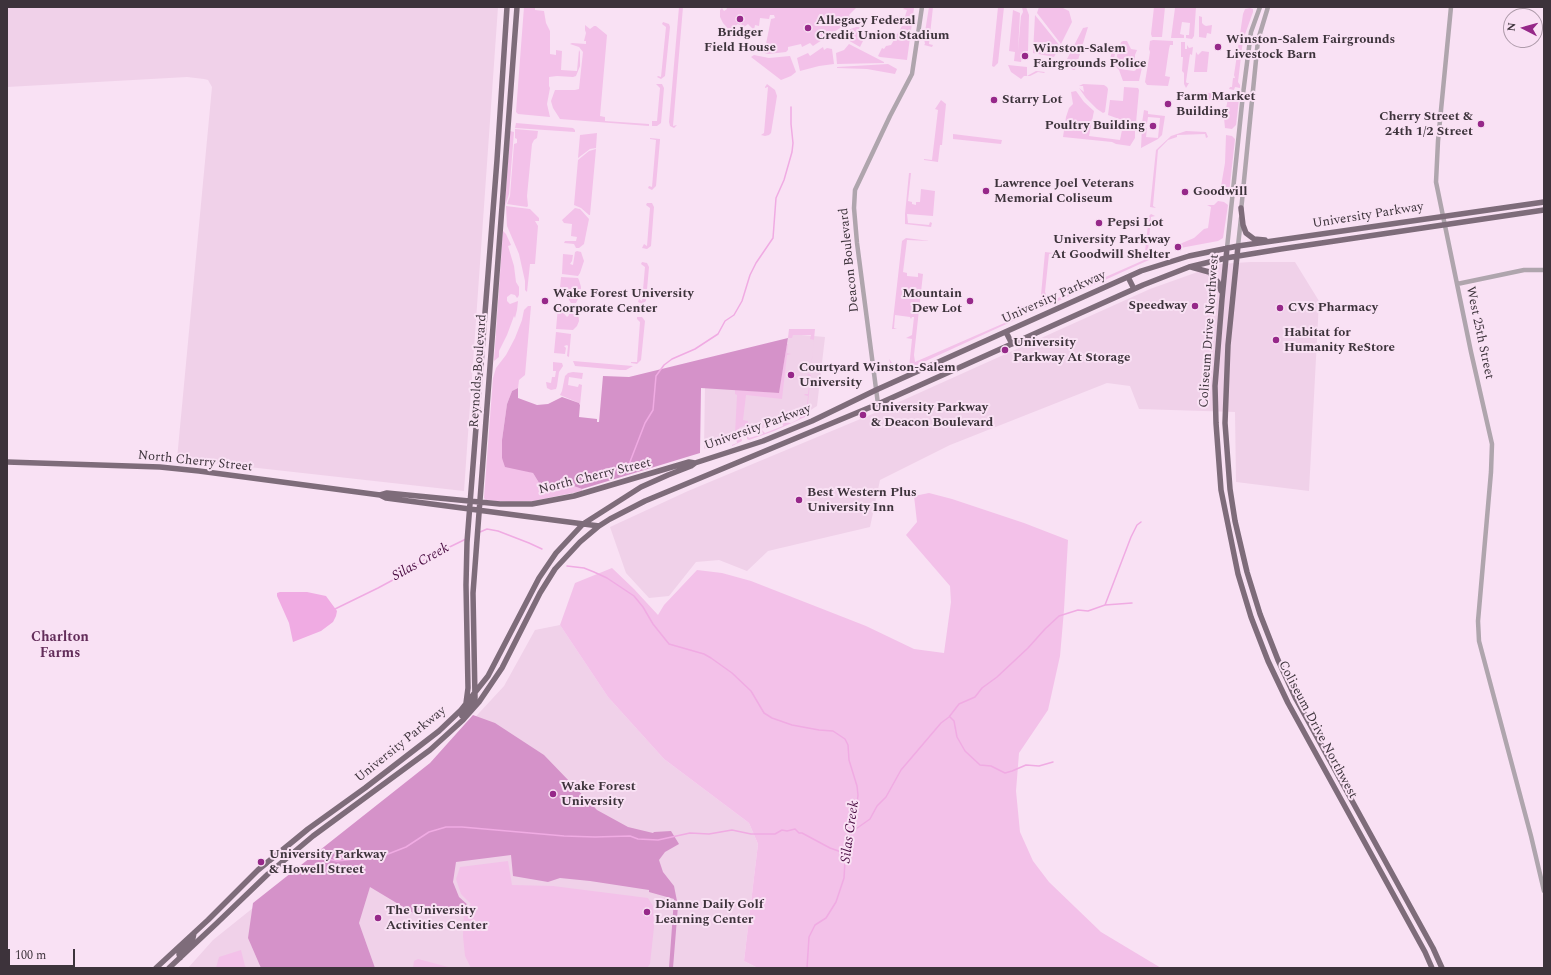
<!DOCTYPE html>
<style>
body{margin:0}
#map{position:relative;width:1551px;height:975px;overflow:hidden;background:#f9e1f4;font-family:Spectral,serif}
canvas{display:block}
.frame{position:absolute;inset:0;border:8px solid #3d333b;pointer-events:none}
.north{position:absolute;left:1503px;top:8px;width:40px;height:40px;box-sizing:border-box;background:#f9e1f4;border:1px solid #ae9baa;border-radius:50%;rotate:276deg;font-size:11px;font-weight:700;line-height:16px;text-align:center;color:#3d333b}
.north::after{content:'';display:block;margin:auto;width:14px;height:18px;background:#962889;clip-path:polygon(50% 0,100% 100%,50% 72%,0 100%)}
.scale{position:absolute;left:8px;top:949px;width:67px;height:18px;box-sizing:border-box;border:2px solid #3d333b;border-top:0;padding-left:5px;font-size:12px;line-height:14px;white-space:nowrap;color:#3d333b;-webkit-text-stroke:3px #f9e1f4;paint-order:stroke}
</style>
<div id="map">
<canvas width="1551" height="975"></canvas>
<div class="frame"></div>
<div class="north">N</div>
<div class="scale">100 m</div>
</div>
<script>
const ctx = document.querySelector('canvas').getContext('2d');
ctx.lineJoin = 'round';
function fillPath(path, color) {
  ctx.fillStyle = color;
  ctx.fill(path, 'evenodd');
}
function toPath(rows) {
  const path = new Path2D();
  for (const r of rows) {
    path.moveTo(r[0], r[1]);
    for (let i = 2; i < r.length; i += 2) path.lineTo(r[i], r[i + 1]);
  }
  return path;
}
function stroke(path, color, width, dash) {
  ctx.strokeStyle = color;
  ctx.lineWidth = width;
  ctx.lineCap = dash ? 'butt' : 'round';
  ctx.setLineDash(dash || []);
  ctx.stroke(path);
}
function label(font, color, halo, rows, align = 'center') {
  ctx.font = font + ' Spectral,serif';
  ctx.lineWidth = 4;
  ctx.setLineDash([]);
  ctx.textBaseline = 'middle';
  ctx.strokeStyle = halo;
  ctx.fillStyle = color;
  for (const [text, x, y, turn = 0] of rows) {
    ctx.save();
    ctx.translate(x, y);
    ctx.rotate((+turn || 0) * Math.PI / 180);
    ctx.textAlign = isNaN(turn) ? turn : align;
    if (halo) ctx.strokeText(text, 0, 0);
    ctx.fillText(text, 0, 0);
    ctx.restore();
  }
}
const built = toPath([
 [7,7,498,7,464,491,177,459,212,87,208,80,204,79,187,77,7,87],
 [1251,262,1295,262,1319,301,1309,491,1236,482,1235,412,1139,409,1130,386,1107,383,950,445,880,480,870,527,768,551,747,571,719,560,696,562,669,596,649,598,626,573,610,527,688,491,870,415,1150,289,1220,264],
 [789,334,825,337,817,406,806,413,704,449,705,385,779,389],
 [560,625,608,697,664,759,749,823,758,844,744,961,758,968,188,968,213,940,430,766,504,686,535,630]
]);
const green = toPath([
 [524,7,535,7,535,10,544,11,546,23,550,31,550,54,556,55,556,50,562,51,561,70,577,71,579,50,580,52,580,66,576,76,573,77,557,76,549,77,549,86,550,88,547,104,550,117,518,114,516,112],
 [679,7,683,7,673,126,677,125,674,128,670,126,669,122],
 [726,7,857,7,849,15,852,20,813,46,810,43,802,47,801,44,788,47,788,50,786,52,768,54,761,52,753,48,755,45,758,48,764,44,766,44,771,19,775,18,774,15,770,15,769,19,760,18,759,26,755,25,754,30,748,24,744,27,741,24,739,25,738,24,734,27,737,31,735,33,730,31,723,23,720,17,720,10,722,8,724,11,727,9],
 [906,7,914,8,907,60,880,57,878,56,882,48,884,49,886,46,891,45,902,26,907,10,903,9],
 [929,7,933,7,929,44,933,45,932,47,924,45,925,44,924,38],
 [998,7,1004,7,998,63,994,67,992,66],
 [1022,7,1026,7,1029,15,1028,51,1023,52,1021,62,1014,61,1015,52,1009,51,1013,10,1020,13,1018,51,1021,16,1023,12],
 [1039,7,1061,7,1069,11,1072,22,1061,44,1037,13],
 [1154,7,1165,7,1162,37,1152,37,1151,34],
 [1171,7,1196,7,1194,36,1192,39,1186,38,1186,35,1189,35,1190,23,1182,22,1180,34,1184,35,1184,38,1171,38,1175,8],
 [1250,8,1253,9,1253,12,1243,40,1238,82,1240,85,1240,88,1235,87,1234,90,1229,89,1230,87,1232,87,1233,78,1235,78,1234,75,1243,14,1245,9],
 [1035,15,1060,46,1054,57,1033,53],
 [1199,16,1202,17,1202,23,1204,25,1206,26,1212,25,1211,34,1207,33,1206,38,1199,37],
 [663,22,669,24,670,27,665,76,661,79,657,77,658,76,661,77,666,27,662,24],
 [585,25,590,29,594,26,596,26,607,35,600,116,605,117,605,121,649,124,649,126,560,119,553,108,551,101,555,90,575,90,579,89,583,52,579,47,570,44,572,43,586,44,586,41,584,41,586,33,585,30],
 [856,27,860,27,857,32,864,39,860,47,846,39,847,34,850,32,848,30],
 [1088,27,1075,70,1073,70,1065,63,1083,28],
 [1153,40,1173,41,1173,45,1170,45,1169,49,1165,76,1170,77,1168,86,1147,85,1145,82,1150,52,1149,49,1150,41],
 [1123,41,1127,41,1131,49,1137,50,1135,55,1135,60,1132,68,1123,67,1118,64,1117,56,1121,42],
 [1181,42,1185,42,1185,49,1187,49,1187,45,1189,48,1193,47,1192,55,1190,54,1186,82,1187,83,1189,83,1186,88,1184,84,1184,73,1182,71,1183,57,1181,57],
 [849,44,884,62,884,63,837,64,836,53,844,50],
 [823,47,824,50,827,48,832,49,834,64,819,66,800,71,797,58,808,53,810,56],
 [1113,47,1117,47,1114,58,1116,65,1120,69,1134,71,1136,70,1137,61,1143,63,1139,81,1123,81,1119,70,1115,66,1110,59],
 [1202,51,1209,52,1207,72,1194,72,1196,52,1198,55],
 [754,55,769,58,790,56,796,72,791,76,781,80,751,57],
 [888,64,897,69,895,74,867,69,837,68,837,67],
 [1008,65,1027,67,1027,76,1036,71,1045,72,1044,73,1038,72,1030,76,1024,76,1021,79,1011,72],
 [656,84,662,84,664,88,661,123,657,126,652,126,652,121,657,121,660,88],
 [767,84,775,90,777,96,771,133,769,135,765,136,761,135,764,133,768,87,765,88,765,87],
 [1083,84,1104,85,1107,87,1108,89,1105,112,1103,113,1097,109,1086,98,1079,88,1084,92,1083,86,1079,86],
 [1124,87,1138,88,1139,90,1136,123,1122,120,1108,115,1110,100,1123,101],
 [1076,91,1084,102,1094,111,1089,136,1120,140,1123,125,1135,127,1135,138,1130,146,1116,144,1112,142,1063,137,1066,117,1069,108,1073,104,1071,92],
 [1195,92,1225,94,1225,99,1223,102,1196,99],
 [1229,94,1234,96,1233,98,1239,99,1236,125,1232,129,1225,128,1224,118],
 [941,100,946,104,942,145,940,145,938,162,924,160,924,159,932,160,938,110,935,109],
 [1144,110,1148,111,1148,114,1165,116,1162,135,1158,139,1141,148,1142,127,1147,128,1146,137,1158,138,1160,118,1148,117,1147,124,1142,123],
 [516,123,573,128,575,130,575,132,515,128],
 [515,129,538,131,537,138,534,140,532,144,527,196,528,206,527,207,507,204,510,196,514,144,517,143,517,139,515,138],
 [510,131,514,132,509,194,505,207],
 [1186,131,1206,132,1208,137,1206,138,1205,134,1177,135,1177,137,1168,140,1158,150,1153,206,1156,208,1150,207,1156,150,1171,136],
 [597,133,596,148,590,149,578,158,580,135],
 [953,134,1002,140,1001,144,953,139],
 [1226,135,1232,136,1235,139,1229,193,1225,195,1222,194,1220,192,1225,163],
 [650,138,660,139,660,140,656,186,652,190,648,188,649,186,652,187,656,140,650,139],
 [596,149,590,215,589,215,581,208,574,205,578,160,589,151],
 [909,173,911,173,908,201,912,202,912,204,916,205,916,202,920,202,921,189,935,191,933,216,907,214,908,223,929,225,930,222,932,223,931,227,905,224,905,214],
 [1218,201,1224,202,1228,205,1223,238,1218,241,1175,249,1175,246,1194,238,1204,229,1208,228,1211,207,1207,205,1214,205],
 [647,203,652,203,654,207,651,246,647,249,642,248,644,244,647,246,650,208,646,205],
 [506,206,530,209,539,218,539,221,535,221,538,226,535,264,530,264,527,292,525,290,525,281,519,254,507,226],
 [575,208,580,209,589,219,584,244,579,248,576,248,574,244,564,243,565,241,576,241,577,237,571,236,572,224,564,223,562,220],
 [1151,214,1155,216,1151,217,1148,251,1152,252,1152,258,1149,260,1045,307,1040,306,1045,252,1053,253,1049,254,1045,292,1049,302,1144,260,1149,216],
 [503,231,506,234,511,245,508,246,514,266,516,282,519,287,519,295,518,297,517,298,515,295,511,294,507,297,507,301,510,304,518,301,517,310,515,318,514,316,507,335,499,351,499,357,494,361],
 [906,238,930,241,907,240,903,272,907,273,907,276,918,277,918,273,923,274,914,355,915,362,1025,314,1021,306,1024,306,1027,311,1026,315,904,371,894,370,891,366,889,359,896,368,900,370,909,368,912,339,906,338,912,335,914,317,912,317,911,319,910,317,895,315,894,328,897,329,892,329,902,241],
 [577,251,581,252,584,261,580,273,578,276,562,274,563,254,573,255,572,261,570,264,573,265,575,252],
 [642,262,647,263,649,267,646,301,642,304,638,302,639,299,642,301,645,267,641,264],
 [561,277,578,278,579,280,581,287,581,293,576,303,571,303,569,300,568,296,573,292,571,289,559,299],
 [528,306,531,306,525,375,519,380,518,388,512,391,507,404,502,440,502,458,523,470,533,473,544,491,571,485,582,489,582,491,533,501,509,502,486,500,484,498,493,378,496,368,506,355,515,338,522,320,524,310],
 [571,306,575,306,578,311,579,321,577,326,573,330,556,329,558,307,567,317,569,315,567,309],
 [637,317,642,317,645,321,641,360,637,364,631,363,631,362,637,362,640,322,637,319],
 [789,329,815,329,811,369,807,369,811,367,814,340,810,339,811,335,793,335,792,338,788,338],
 [556,332,571,334,569,357,567,356,568,346,567,345,564,346,566,348,565,354,554,353],
 [787,344,788,344,787,353,791,354,787,355,782,399,746,395,743,420,748,421,748,423,751,423,739,428,742,441,732,446,732,445,737,443,735,434,737,395,735,394,735,390,779,393],
 [573,361,633,366,626,370,620,370,575,366],
 [553,362,562,363,563,366,559,372,557,386,556,389,551,390,547,388,546,382,551,383,552,377,555,377,556,371,553,371],
 [573,372,583,373,582,379,569,377,568,385,578,387,579,384,582,385,580,405,579,405,579,403,560,395,562,391,565,376,568,373],
 [808,374,811,375,811,376,807,412,805,417,774,431,749,440,747,439,747,435,749,438,763,434,762,430,765,433,783,426,782,422,791,423,799,419,803,412,806,412,808,396,804,395,805,394,808,394,810,376,807,375],
 [929,493,952,499,1024,523,1068,540,1064,610,1060,656,1048,710,1019,753,1016,791,1020,832,1033,861,1049,882,1101,932,1161,968,758,968,744,961,758,844,749,823,664,759,608,697,560,625,575,583,612,568,634,589,658,615,664,605,697,570,722,573,751,581,866,626,914,649,944,653,951,602,950,586,906,535,917,522,914,496],
 [508,861,512,885,553,886,648,898,653,906,654,927,650,964,647,968,471,968,465,956,463,936,464,910,471,904,461,894,456,879,460,867],
 [241,950,245,966,247,968,216,968,219,957],
 [418,959,452,968,413,968,414,961]
]);
const forest = toPath([
 [788,338,779,393,701,388,700,453,582,489,571,485,544,491,533,473,505,467,502,458,502,440,507,404,512,391,518,388,518,398,537,405,548,404,562,397,579,403,579,404,580,405,579,417,597,419,597,422,599,422,603,376,629,377],
 [473,715,495,723,544,755,597,810,628,827,653,833,654,832,671,831,679,844,665,852,659,860,663,872,674,886,678,906,673,968,669,968,674,899,649,892,649,890,590,881,560,878,548,882,513,876,511,855,456,862,453,882,459,897,469,906,415,914,370,887,359,923,375,968,261,968,248,938,253,903,430,763]
]);
const water = toPath([
 [280,592,307,592,326,596,337,611,336,616,333,622,321,631,293,642,289,623,277,596,277,593]
]);
const stream = toPath([
 [628,467,645,423,653,410,656,376,664,365,672,359,695,349,718,334,725,321,734,315,742,301,750,275,756,263,773,238,776,198,784,180,792,152,793,143,791,124,791,107],
 [480,532,487,529,498,531,529,543,542,549],
 [567,566,584,568,594,572,607,578,634,596,643,607,653,624,669,644,704,654,711,658,732,673,751,691,764,713,772,718,792,725,819,730,833,731,845,739,848,745,849,760,857,786,858,795,855,819,845,861,844,878,836,902,826,918,815,925,809,937,807,968],
 [1105,605,1131,537,1137,525,1141,522],
 [335,609,378,588,404,574,427,558,466,539],
 [950,717,954,721,957,737,965,751,980,765,991,766,1005,773,1012,771,1026,765,1039,766,1053,762],
 [853,831,870,819,877,806,886,797,901,770,941,723,949,717,959,704,975,697,982,688,997,677,1028,648,1045,629,1059,616,1078,610,1088,611,1105,605,1132,603],
 [310,859,323,858,337,861,383,856,406,847,429,832,446,827,462,827,564,836,595,837,630,836,638,839,658,840,690,833,709,834,732,830,751,834,775,834,782,830,787,831,795,829,799,833,802,833,830,848,847,854]
]);
const minor = toPath([
 [1451,7,1438,141,1436,182,1471,352,1492,444,1491,472,1478,621,1479,641,1531,836,1544,891],
 [1241,211,1258,40,1268,7],
 [1238,246,1241,218],
 [1227,248,1243,94,1251,32,1260,7],
 [1457,284,1524,270,1544,270],
 [878,404,857,243,854,208,855,190,890,116,912,74,922,7]
]);
const major = toPath([
 [1241,208,1243,225,1246,233,1254,239,1265,240],
 [1238,246,1228,345,1225,423,1230,489,1235,521,1247,572,1260,614,1278,660,1296,699,1433,948,1442,968],
 [1227,248,1222,299,1215,386,1216,423,1221,490,1238,574,1251,617,1268,661,1288,703,1425,952,1432,968],
 [1191,267,1209,272,1218,282,1221,291],
 [1128,277,1134,289],
 [1006,332,1012,344],
 [7,462,160,467,199,471,380,495,386,498,599,526],
 [380,495,387,493,500,504,532,504,574,496,689,462,695,463],
 [466,703,468,688,466,585,467,542,497,160,507,7],
 [462,716,473,703,475,698,473,593,517,7],
 [180,958,179,954,180,951,193,938,194,933],
 [156,968,208,920,258,870,308,829,365,788,439,731,461,710,488,676,539,578,556,553,583,524,641,487,668,475,691,466,695,463,763,441,812,421,876,390,1141,271,1189,256,1238,246,1544,202],
 [169,968,217,923,268,874,313,836,430,750,463,720,479,702,502,668,540,593,555,569,580,542,599,526,610,519,645,501,878,404,1143,285,1189,267,1226,258,1281,249,1544,210]
]);
const markers = [
 [740,19,4,"#962889"],
 [808,28,4,"#962889"],
 [1218,47,4,"#962889"],
 [1025,56,4,"#962889"],
 [994,100,4,"#962889"],
 [1168,104,4,"#962889"],
 [1481,124,4,"#962889"],
 [1153,126,4,"#962889"],
 [986,191,4,"#962889"],
 [1185,192,4,"#962889"],
 [1099,223,4,"#962889"],
 [1178,247,4,"#962889"],
 [545,301,4,"#962889"],
 [970,301,4,"#962889"],
 [1195,306,4,"#962889"],
 [1280,308,4,"#962889"],
 [1276,340,4,"#962889"],
 [1005,350,4,"#962889"],
 [791,375,4,"#962889"],
 [863,415,4,"#962889"],
 [799,500,4,"#962889"],
 [553,794,4,"#962889"],
 [261,862,4,"#962889"],
 [647,912,4,"#962889"],
 [378,918,4,"#962889"]
];
const poiNames = [
 ["Allegacy Federal",816,21],
 ["Credit Union Stadium",816,36],
 ["Bridger",740,33,"center"],
 ["Field House",740,48,"center"],
 ["Winston-Salem Fairgrounds",1226,40],
 ["Livestock Barn",1226,55],
 ["Winston-Salem",1033,49],
 ["Fairgrounds Police",1033,64],
 ["Farm Market",1176,97],
 ["Building",1176,112],
 ["Starry Lot",1002,100],
 ["Cherry Street &",1473,117,"right"],
 ["24th 1/2 Street",1473,132,"right"],
 ["Poultry Building",1145,126,"right"],
 ["Lawrence Joel Veterans",994,184],
 ["Memorial Coliseum",994,199],
 ["Goodwill",1193,192],
 ["Pepsi Lot",1107,223],
 ["University Parkway",1170,240,"right"],
 ["At Goodwill Shelter",1170,255,"right"],
 ["Wake Forest University",553,294],
 ["Corporate Center",553,309],
 ["Mountain",962,294,"right"],
 ["Dew Lot",962,309,"right"],
 ["Speedway",1187,306,"right"],
 ["CVS Pharmacy",1288,308],
 ["Habitat for",1284,333],
 ["Humanity ReStore",1284,348],
 ["University",1013,343],
 ["Parkway At Storage",1013,358],
 ["Courtyard Winston-Salem",799,368],
 ["University",799,383],
 ["University Parkway",871,408],
 ["& Deacon Boulevard",871,423],
 ["Best Western Plus",807,493],
 ["University Inn",807,508],
 ["Wake Forest",561,787],
 ["University",561,802],
 ["University Parkway",269,855],
 ["& Howell Street",269,870],
 ["Dianne Daily Golf",655,905],
 ["Learning Center",655,920],
 ["The University",386,911],
 ["Activities Center",386,926]
];
const streetNames = [
 ["University Parkway",1368,216,-9],
 ["Deacon Boulevard",850,260,-96],
 ["University Parkway",1054,298,-24],
 ["Coliseum Drive Northwest",1210,331,-86],
 ["West 25th Street",1479,333,78],
 ["Reynolds Boulevard",479,371,-86],
 ["University Parkway",758,428,-20],
 ["North Cherry Street",195,462,6],
 ["North Cherry Street",595,477,-14],
 ["Coliseum Drive Northwest",1317,730,62],
 ["University Parkway",401,745,-39]
];
const waterNames = [
 ["Silas Creek",421,563,-29],
 ["Silas Creek",851,832,-82]
];
const neighbourhoodNames = [
 ["Charlton",60,638],
 ["Farms",60,654]
];
fillPath(built, '#f0d1e9');
fillPath(green, '#f3c1e9');
fillPath(forest, '#d592c9');
fillPath(water, '#f0abe3');
stroke(stream, '#f0abe3', 1.5);
stroke(minor, '#afa5ad', 4.5);
stroke(major, '#7e6c7a', 5.5);
for (const [x, y, r, color] of markers) {
  const dot = new Path2D();
  dot.arc(x, y, r, 0, 2 * Math.PI);
  ctx.fillStyle = color;
  ctx.fill(dot);
  stroke(dot, '#f9e1f4', 1.5);
}
label('bold 13px', '#3d333b', '#f9e1f4', poiNames, 'left');
label('13px', '#3d333b', '#f9e1f4', streetNames);
label('italic 14px', '#470a3f', '#f9e1f4', waterNames);
label('bold 14px', '#632d5a', '#f9e1f4', neighbourhoodNames);
</script>
